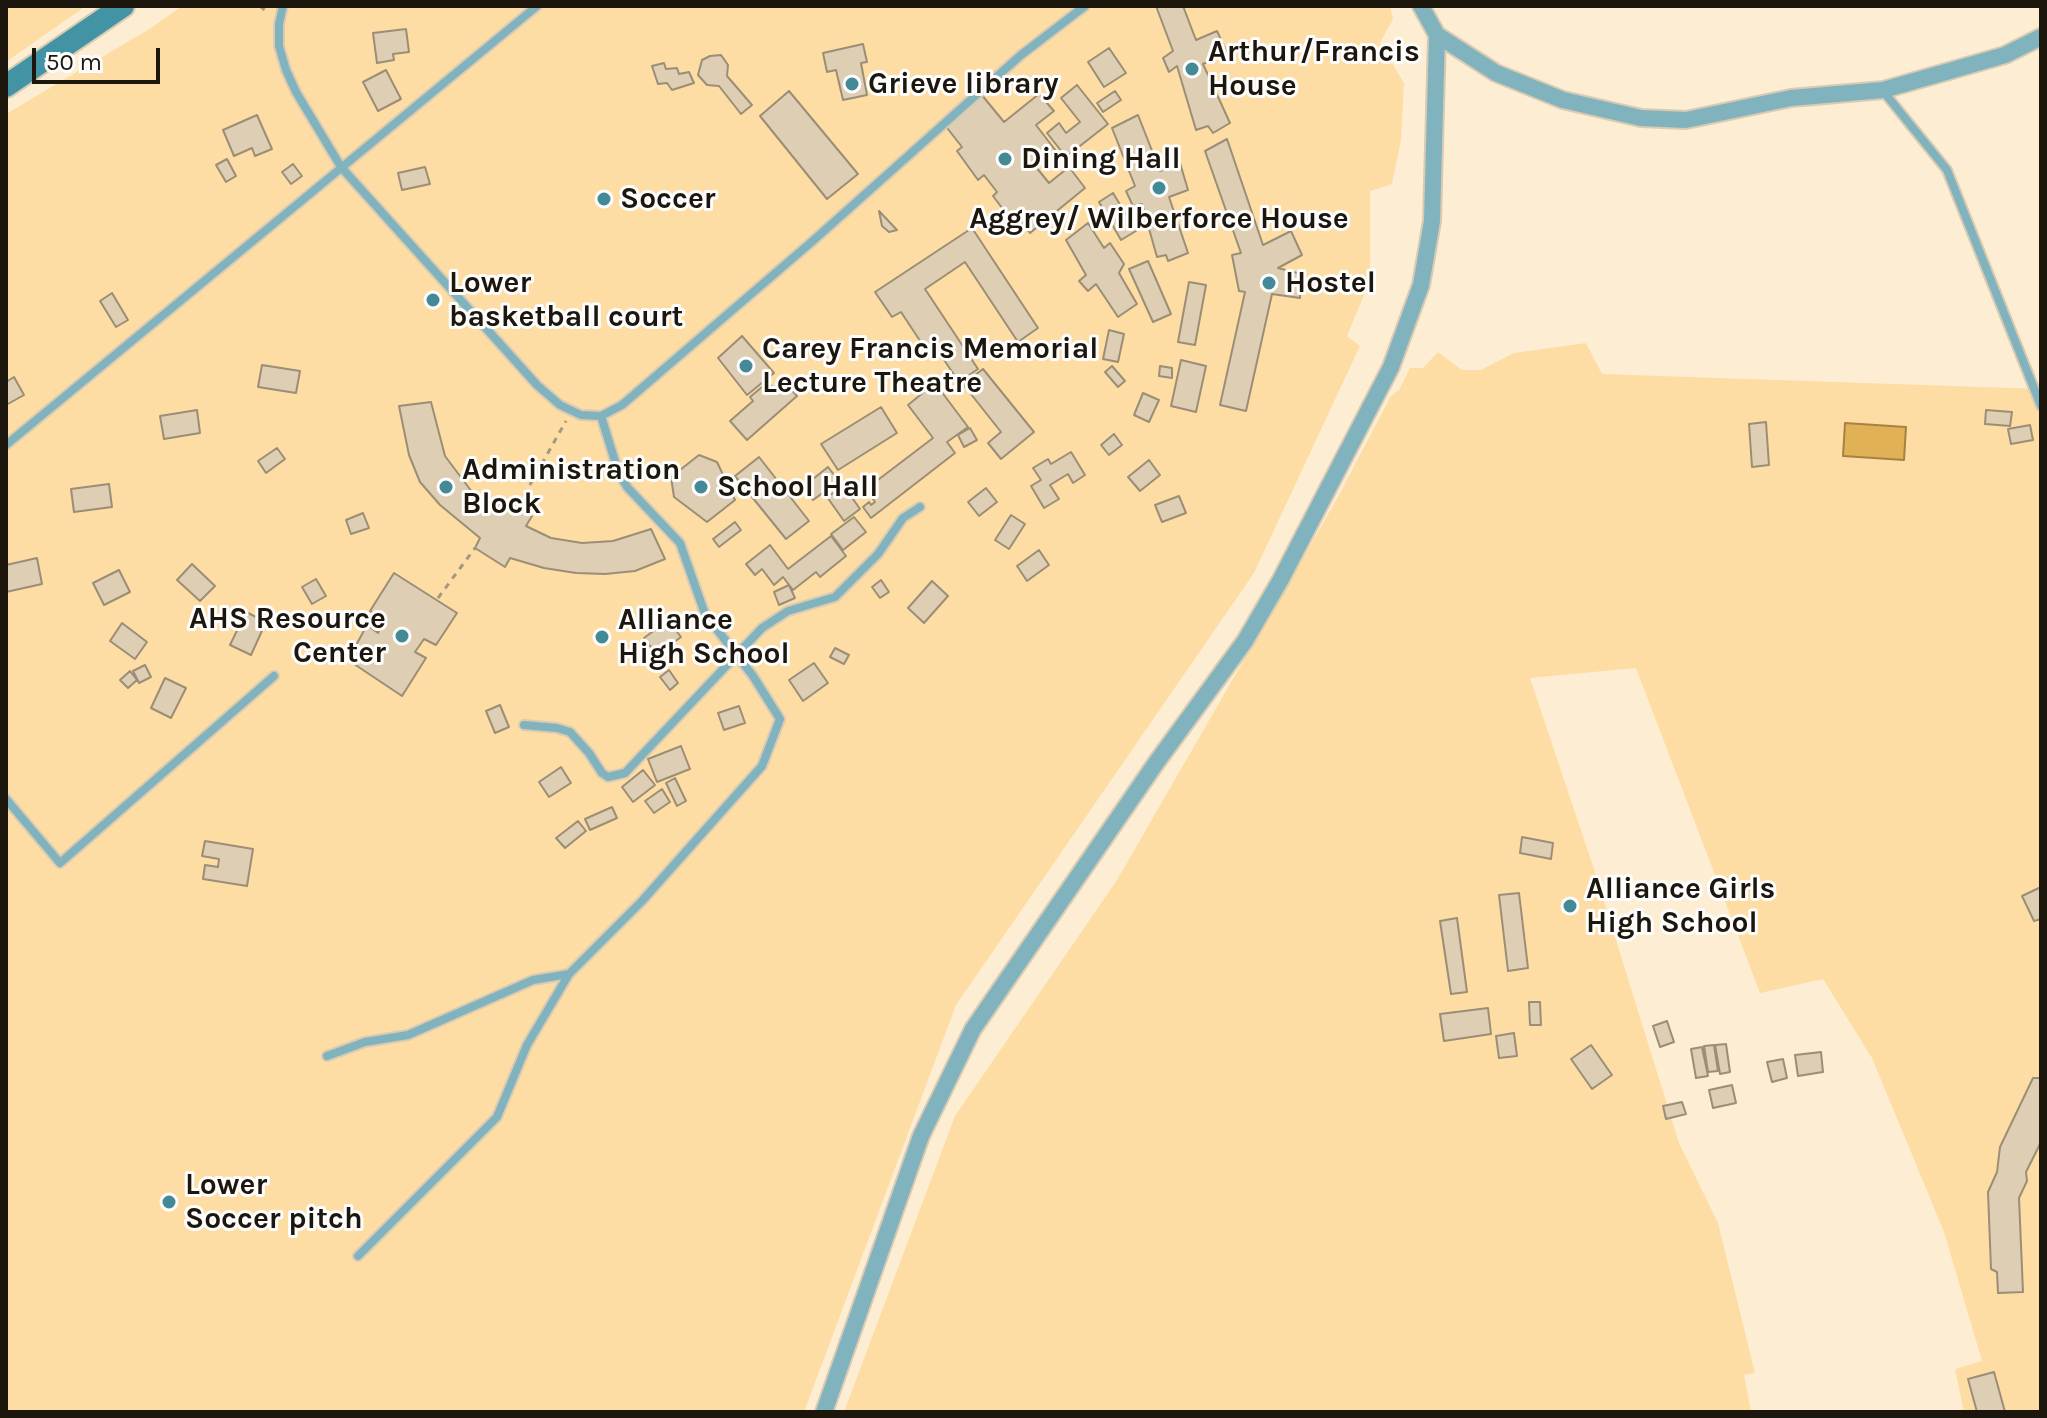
<!DOCTYPE html>
<style>
body{margin:0}
#map{position:relative;width:2047px;height:1418px;overflow:hidden;background:#fdeed3;font-family:Karla,sans-serif}
canvas{display:block}
.frame{position:absolute;inset:0;border:8px solid #1c160d;pointer-events:none}
.scale{position:absolute;left:32px;top:48px;width:128px;height:36px;box-sizing:border-box;border:4px solid #1c160d;border-top:0;padding-left:10px;font-size:24px;line-height:28px;white-space:nowrap;color:#1c160d;-webkit-text-stroke:6px #fdfdfd;paint-order:stroke}
</style>
<div id="map">
<canvas width="2047" height="1418"></canvas>
<div class="frame"></div>
<div class="scale">50 m</div>
</div>
<script>
const ctx = document.querySelector('canvas').getContext('2d');
ctx.lineJoin = 'round';
function fillPath(path, color) {
  ctx.fillStyle = color;
  ctx.fill(path, 'evenodd');
}
function toPath(rows) {
  const path = new Path2D();
  for (const r of rows) {
    path.moveTo(r[0], r[1]);
    for (let i = 2; i < r.length; i += 2) path.lineTo(r[i], r[i + 1]);
  }
  return path;
}
function stroke(path, color, width, dash) {
  ctx.strokeStyle = color;
  ctx.lineWidth = width;
  ctx.lineCap = dash ? 'butt' : 'round';
  ctx.setLineDash(dash || []);
  ctx.stroke(path);
}
function label(font, color, halo, rows, align = 'center') {
  ctx.font = font + ' Karla,sans-serif';
  ctx.lineWidth = 6;
  ctx.setLineDash([]);
  ctx.textBaseline = 'middle';
  ctx.strokeStyle = halo;
  ctx.fillStyle = color;
  for (const [text, x, y, turn = 0] of rows) {
    ctx.save();
    ctx.translate(x, y);
    ctx.rotate((+turn || 0) * Math.PI / 180);
    ctx.textAlign = isNaN(turn) ? turn : align;
    if (halo) ctx.strokeText(text, 0, 0);
    ctx.fillText(text, 0, 0);
    ctx.restore();
  }
}
const green = toPath([
 [6,6,86,6,6,62],
 [182,6,1390,6,1393,19,1380,43,1404,83,1401,140,1392,184,1370,191,1370,280,1347,336,1360,346,1254,573,956,1005,804,1412,6,1412,6,114,151,28],
 [1586,343,1602,374,2041,389,2041,1412,1964,1412,1955,1369,1982,1361,1944,1232,1872,1058,1823,979,1760,993,1636,668,1530,678,1593,866,1679,1143,1718,1223,1755,1373,1744,1375,1751,1412,844,1412,955,1116,1117,880,1339,495,1391,396,1399,390,1410,368,1423,368,1438,352,1462,370,1481,370,1514,353]
]);
const water = toPath([
 [1845,423,1906,427,1904,460,1843,456,1845,423]
]);
const building = toPath([
 [1156,6,1183,6,1196,40,1217,31,1227,53,1203,64,1230,123,1213,133,1208,126,1196,130,1177,66,1169,72,1163,58,1173,51,1156,6],
 [406,29,409,52,393,54,394,60,377,63,373,33,406,29],
 [863,44,867,62,861,63,867,95,843,100,836,70,827,72,823,53,863,44],
 [1109,48,1126,73,1104,87,1088,62,1109,48],
 [721,55,728,65,727,76,752,105,741,114,719,86,707,85,698,75,702,60,710,56,721,55],
 [664,63,666,69,677,68,679,74,689,72,694,83,672,90,667,83,658,84,652,66,664,63],
 [386,70,401,99,378,111,363,82,386,70],
 [1077,85,1108,124,1066,157,1047,133,1059,123,1066,133,1080,122,1061,98,1077,85],
 [789,91,858,174,827,199,760,116,789,91],
 [1115,91,1121,100,1103,112,1097,103,1115,91],
 [981,94,1004,122,1039,94,1054,111,1036,125,1056,151,1036,167,1049,183,1069,167,1085,188,1030,233,1013,211,1008,216,993,196,997,192,984,175,978,180,957,151,962,147,944,124,981,94],
 [257,115,272,149,255,156,252,148,234,156,223,130,257,115],
 [1138,115,1160,171,1180,163,1188,190,1169,197,1188,253,1168,261,1166,255,1157,257,1142,204,1133,206,1126,191,1135,186,1112,128,1138,115],
 [1227,139,1263,245,1291,231,1302,255,1278,268,1301,274,1300,298,1272,294,1246,411,1220,405,1245,292,1239,291,1232,255,1241,253,1205,151,1227,139],
 [227,159,236,176,226,182,216,165,227,159],
 [293,164,302,176,291,184,282,172,293,164],
 [425,167,430,184,402,190,398,173,425,167],
 [1113,193,1136,231,1121,240,1099,202,1113,193],
 [879,211,897,230,889,232,882,226,879,211],
 [1088,223,1104,248,1110,243,1124,264,1119,273,1137,304,1118,317,1096,284,1088,291,1079,281,1086,275,1066,240,1088,223],
 [972,228,1038,328,1018,342,965,262,925,289,978,369,959,382,938,351,930,356,901,312,892,317,875,292,972,228],
 [1148,261,1171,314,1153,322,1129,269,1148,261],
 [1189,282,1206,285,1195,345,1178,342,1189,282],
 [112,293,128,320,116,327,100,301,112,293],
 [1109,330,1124,334,1118,362,1103,359,1109,330],
 [742,336,774,373,747,395,718,358,742,336],
 [1181,360,1206,366,1196,412,1171,406,1181,360],
 [262,365,300,371,296,393,258,387,262,365],
 [1112,366,1125,381,1118,387,1105,372,1112,366],
 [1160,366,1172,368,1172,378,1159,376,1160,366],
 [983,369,1034,432,1001,459,988,443,1001,432,963,384,983,369],
 [14,377,24,395,6,405,6,382,14,377],
 [783,380,797,396,747,440,730,421,753,401,750,397,768,382,774,389,783,380],
 [935,383,968,427,947,442,955,453,871,518,863,507,869,502,871,505,875,502,866,489,933,438,908,405,935,383],
 [1143,393,1159,400,1149,422,1134,415,1143,393],
 [431,402,445,456,472,492,498,506,502,498,532,516,526,526,551,538,582,543,613,541,651,529,665,559,635,571,605,574,576,573,544,568,510,558,505,567,475,548,480,538,440,505,420,482,409,455,399,406,431,402],
 [881,407,897,433,838,470,821,444,881,407],
 [197,410,200,433,164,439,160,416,197,410],
 [1986,410,2012,412,2010,426,1985,424,1986,410],
 [1766,422,1769,465,1752,467,1749,424,1766,422],
 [2030,425,2033,440,2011,444,2008,429,2030,425],
 [970,428,977,440,964,447,958,435,970,428],
 [1114,434,1122,445,1109,455,1101,445,1114,434],
 [277,448,285,459,266,473,258,461,277,448],
 [1071,452,1085,475,1073,483,1068,474,1050,485,1059,499,1044,508,1031,486,1041,480,1033,468,1048,459,1051,464,1071,452],
 [699,455,717,462,735,500,707,522,674,497,671,477,699,455],
 [759,457,809,521,786,539,735,476,759,457],
 [1149,460,1160,475,1140,491,1128,477,1149,460],
 [828,467,839,481,813,500,803,487,828,467],
 [109,484,112,507,74,512,71,489,109,484],
 [844,486,860,509,844,521,827,497,844,486],
 [986,488,997,502,979,516,968,502,986,488],
 [1179,496,1186,513,1162,522,1155,505,1179,496],
 [363,513,369,528,351,534,346,520,363,513],
 [1011,515,1025,524,1009,549,995,540,1011,515],
 [854,517,866,532,843,550,831,534,854,517],
 [735,522,741,530,719,547,713,539,735,522],
 [831,536,846,556,820,577,816,572,793,590,783,577,774,585,762,569,755,575,746,564,770,545,788,569,831,536],
 [1039,550,1049,565,1027,581,1017,566,1039,550],
 [37,558,42,584,6,592,6,565,37,558],
 [192,564,215,586,200,601,177,580,192,564],
 [119,570,130,592,104,605,93,583,119,570],
 [394,573,457,613,436,645,424,639,415,652,426,658,402,696,348,660,367,625,378,633,384,619,370,611,394,573],
 [316,579,326,596,312,604,302,587,316,579],
 [881,580,889,592,880,598,872,587,881,580],
 [932,581,948,596,924,623,908,608,932,581],
 [789,585,795,598,779,605,774,592,789,585],
 [246,612,266,622,251,655,230,645,246,612],
 [668,620,681,637,657,655,644,638,668,620],
 [122,623,147,642,135,659,110,641,122,623],
 [835,648,849,655,844,664,830,657,835,648],
 [814,663,828,683,803,701,789,680,814,663],
 [145,665,151,677,139,683,133,671,145,665],
 [669,670,678,683,670,690,660,677,669,670],
 [130,671,137,680,128,688,120,680,130,671],
 [165,678,186,688,171,718,151,708,165,678],
 [500,705,509,727,495,733,486,711,500,705],
 [739,706,745,723,724,730,718,713,739,706],
 [681,746,690,769,657,782,648,759,681,746],
 [561,767,571,783,549,797,539,782,561,767],
 [643,770,655,785,633,802,622,787,643,770],
 [675,778,686,801,677,806,666,783,675,778],
 [662,789,670,802,654,813,645,801,662,789],
 [612,807,617,818,590,830,585,819,612,807],
 [578,821,586,831,565,848,556,838,578,821],
 [1522,837,1553,843,1551,859,1520,853,1522,837],
 [205,841,253,849,247,886,203,879,205,865,218,867,219,859,202,856,205,841],
 [2041,887,2041,919,2034,921,2022,896,2041,887],
 [1519,893,1528,968,1508,971,1499,895,1519,893],
 [1457,918,1467,992,1451,994,1440,921,1457,918],
 [1529,1002,1540,1002,1541,1025,1530,1025,1529,1002],
 [1488,1008,1491,1034,1444,1041,1440,1014,1488,1008],
 [1667,1021,1674,1042,1660,1047,1653,1026,1667,1021],
 [1514,1033,1517,1056,1499,1058,1496,1036,1514,1033],
 [1726,1044,1730,1072,1720,1074,1715,1045,1726,1044],
 [1591,1045,1612,1075,1592,1089,1571,1059,1591,1045],
 [1714,1045,1718,1071,1708,1072,1704,1046,1714,1045],
 [1702,1047,1708,1076,1696,1078,1691,1049,1702,1047],
 [1821,1052,1823,1072,1798,1076,1795,1055,1821,1052],
 [1783,1059,1787,1078,1772,1082,1767,1062,1783,1059],
 [2033,1078,2041,1078,2041,1142,2026,1172,2027,1181,2019,1198,2023,1292,1998,1293,1997,1272,1991,1269,1988,1192,1997,1172,2000,1147,2033,1078],
 [1732,1085,1736,1103,1713,1108,1709,1090,1732,1085],
 [1682,1102,1686,1114,1666,1119,1663,1106,1682,1102],
 [1994,1372,2005,1412,1977,1412,1968,1379,1994,1372]
]);
const path = toPath([
 [260,6,268,13],
 [518,506,566,421],
 [438,598,475,548]
]);
const service = toPath([
 [283,6,279,24,279,46,286,70,296,92,341,167,537,385,560,405,581,415,601,416,622,405,815,239,1021,55,1085,6],
 [1883,91,1947,170,2041,406],
 [6,445,537,6],
 [524,725,557,728,570,732,589,753,602,773,608,777,625,773,762,628,788,611,835,597,878,554,903,518,920,507],
 [6,799,60,863,274,676],
 [327,1056,365,1042,408,1035,533,980,569,974],
 [358,1256,497,1117,527,1045,569,974,642,901,762,766,780,719,753,676,705,614,680,543,627,487,618,471,601,416]
]);
const minor = toPath([
 [1437,35,1496,73,1563,100,1641,118,1686,120,1791,98,1883,90,2005,55,2041,37],
 [824,1412,921,1136,973,1029,1156,763,1245,641,1280,581,1391,367,1421,285,1432,221,1437,35,1421,6]
]);
const secondary = toPath([
 [6,86,123,6]
]);
const markers = [
 [1192,69,8,"#448996"],
 [852,84,8,"#448996"],
 [1005,159,8,"#448996"],
 [1159,188,8,"#448996"],
 [604,199,8,"#448996"],
 [1269,283,8,"#448996"],
 [433,300,8,"#448996"],
 [746,366,8,"#448996"],
 [446,487,8,"#448996"],
 [701,487,8,"#448996"],
 [402,636,8,"#448996"],
 [602,637,8,"#448996"],
 [1570,906,8,"#448996"],
 [169,1202,8,"#448996"]
];
const poiNames = [
 ["Arthur/Francis",1208,52],
 ["House",1208,86],
 ["Grieve library",868,84],
 ["Dining Hall",1021,159],
 ["Soccer",620,199],
 ["Aggrey/ Wilberforce House",1159,219,"center"],
 ["Lower",449,283],
 ["basketball court",449,317],
 ["Hostel",1285,283],
 ["Carey Francis Memorial",762,349],
 ["Lecture Theatre",762,383],
 ["Administration",462,470],
 ["Block",462,504],
 ["School Hall",717,487],
 ["AHS Resource",386,619,"right"],
 ["Center",386,653,"right"],
 ["Alliance",618,620],
 ["High School",618,654],
 ["Alliance Girls",1586,889],
 ["High School",1586,923],
 ["Lower",185,1185],
 ["Soccer pitch",185,1219]
];
fillPath(green, '#fddda4');
fillPath(water, '#e0b156');
stroke(water, '#a58240', 2);
fillPath(building, '#ddceb4');
stroke(building, '#9b8e75', 2);
stroke(service, '#d9cbb3', 12);
stroke(minor, '#d9cbb3', 20);
stroke(secondary, '#d9cbb3', 26);
stroke(path, '#a39884', 3, [6, 6]);
stroke(service, '#81b3be', 8);
stroke(minor, '#81b3be', 16);
stroke(secondary, '#4294a5', 22);
for (const [x, y, r, color] of markers) {
  const dot = new Path2D();
  dot.arc(x, y, r, 0, 2 * Math.PI);
  ctx.fillStyle = color;
  ctx.fill(dot);
  stroke(dot, '#fdfdfd', 3);
}
label('bold 30px', '#1c160d', '#fdfdfd', poiNames, 'left');
</script>
